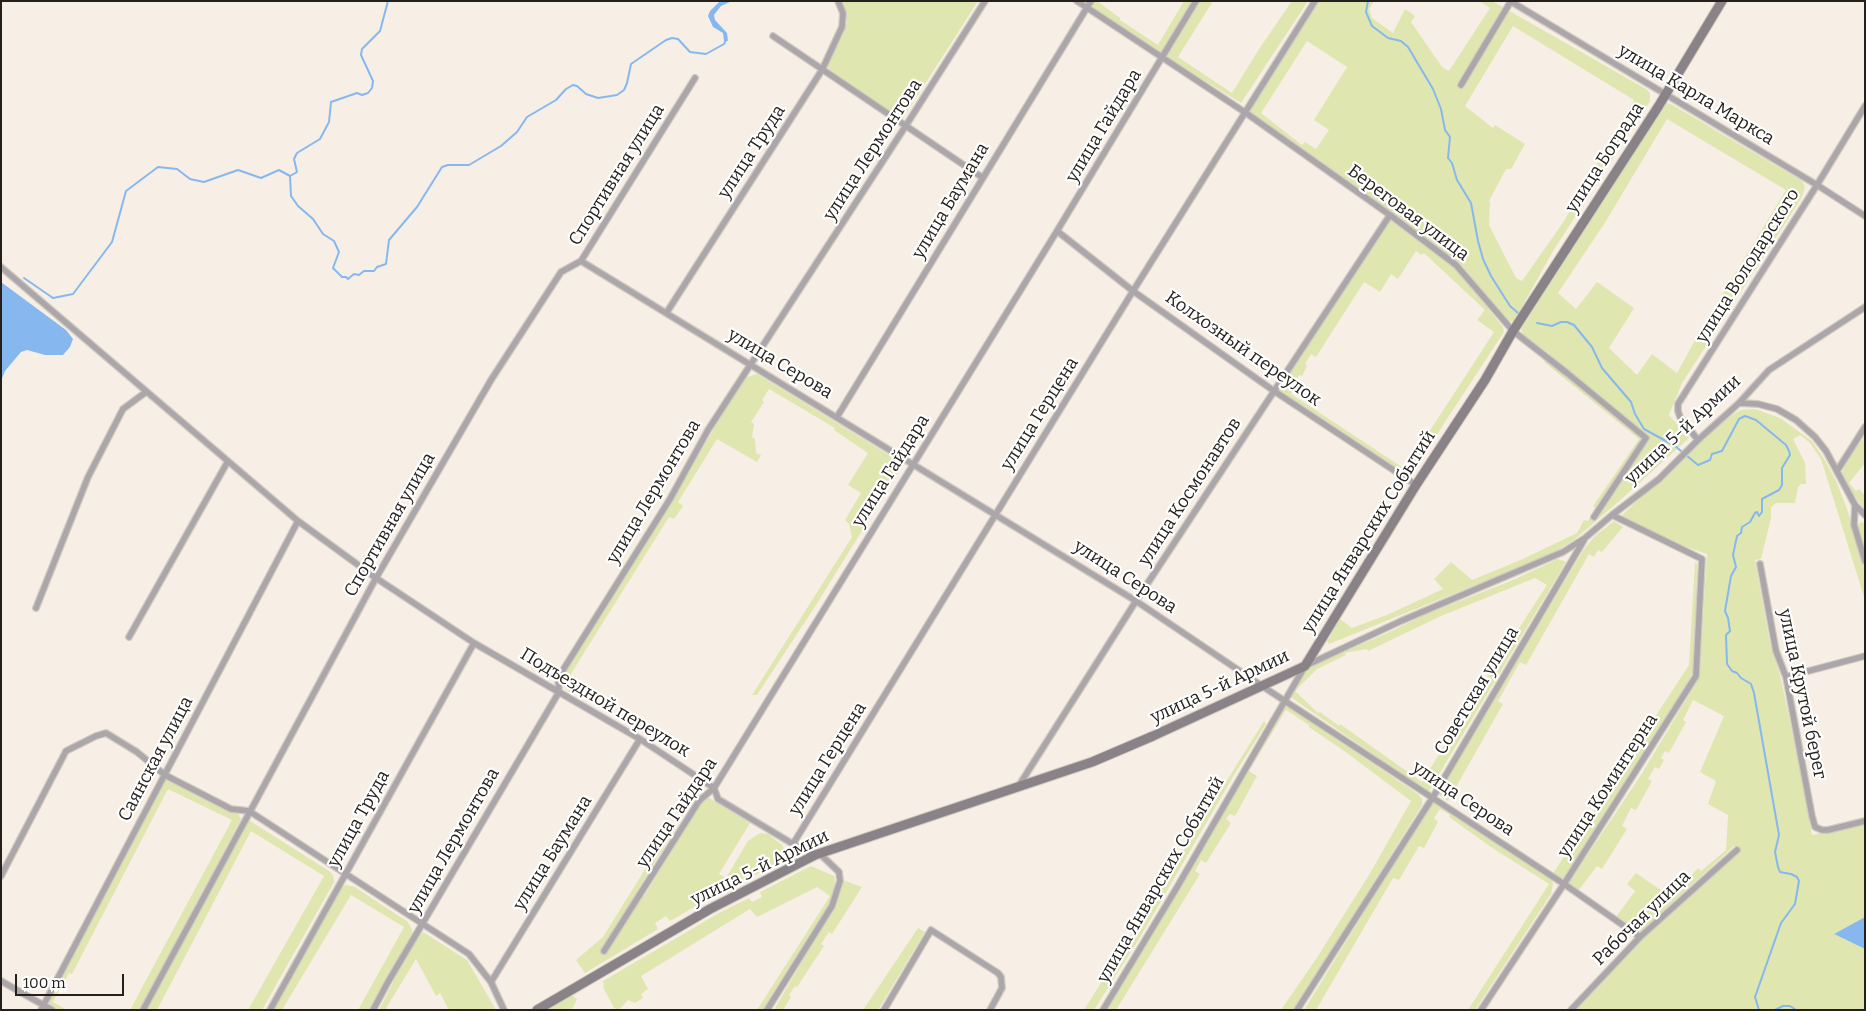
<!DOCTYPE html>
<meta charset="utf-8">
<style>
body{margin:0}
#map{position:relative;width:1866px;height:1011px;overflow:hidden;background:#f7efe5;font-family:Bitter,serif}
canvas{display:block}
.frame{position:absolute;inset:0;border:2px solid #24211d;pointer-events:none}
.scale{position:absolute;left:15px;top:974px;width:109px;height:22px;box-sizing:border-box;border:2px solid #24211d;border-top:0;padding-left:6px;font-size:15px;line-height:18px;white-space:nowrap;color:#24211d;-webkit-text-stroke:4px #fff;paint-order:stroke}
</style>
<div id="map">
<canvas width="1866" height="1011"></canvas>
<div class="frame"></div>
<div class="scale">100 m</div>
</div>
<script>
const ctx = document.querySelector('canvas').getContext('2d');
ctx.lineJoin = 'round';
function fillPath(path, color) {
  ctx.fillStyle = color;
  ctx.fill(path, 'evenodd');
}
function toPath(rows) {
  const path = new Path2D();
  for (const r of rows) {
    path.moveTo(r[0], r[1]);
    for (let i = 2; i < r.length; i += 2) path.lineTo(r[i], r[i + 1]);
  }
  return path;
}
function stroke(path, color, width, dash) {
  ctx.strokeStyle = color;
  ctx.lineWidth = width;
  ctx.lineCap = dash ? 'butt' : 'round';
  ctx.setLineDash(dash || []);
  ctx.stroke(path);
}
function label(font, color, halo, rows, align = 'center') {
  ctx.font = font + ' Bitter,serif';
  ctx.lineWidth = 4.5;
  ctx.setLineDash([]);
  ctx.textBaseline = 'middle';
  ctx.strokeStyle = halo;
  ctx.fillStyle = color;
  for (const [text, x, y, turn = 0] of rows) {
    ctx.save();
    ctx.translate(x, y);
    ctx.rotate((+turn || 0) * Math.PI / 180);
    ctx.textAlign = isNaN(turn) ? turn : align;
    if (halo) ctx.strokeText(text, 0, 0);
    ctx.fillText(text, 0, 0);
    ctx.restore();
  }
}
const green = toPath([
 [841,1,978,1,902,120,849,86,829,70,827,64,844,33,847,22],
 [1084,1,1097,1,1120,18,1120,20,1158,45,1184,1,1213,1,1178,57,1232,93,1259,49,1292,1,1308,1,1241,103,1155,50],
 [1316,1,1374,1,1369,9,1372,18,1393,33,1405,9,1415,16,1411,22,1442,67,1449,71,1490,8,1479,1,1492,1,1646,89,1650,93,1650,101,1553,251,1514,321,1510,321,1503,316,1461,265,1249,113],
 [1513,26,1634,100,1564,221,1522,281,1516,278,1489,225,1490,202,1489,201,1506,169,1511,169,1525,144,1495,125,1493,128,1465,106],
 [1307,41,1347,67,1314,120,1329,130,1316,149,1305,142,1302,145,1261,113],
 [1666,103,1671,104,1802,181,1805,187,1802,197,1784,225,1682,383,1669,415,1689,438,1617,503,1574,540,1558,550,1527,564,1329,644,1327,642,1340,619,1352,628,1387,615,1443,589,1434,579,1451,562,1472,580,1523,559,1577,533,1584,520,1588,521,1595,508,1593,506,1639,439,1544,362,1550,354,1525,337,1521,329],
 [1667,119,1786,190,1703,326,1677,373,1652,354,1637,375,1609,348,1634,308,1597,282,1576,309,1558,293,1606,221],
 [1390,220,1447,262,1462,276,1503,327,1504,332,1443,425,1416,470,1409,476,1404,475,1278,392,1343,288],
 [1416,251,1421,255,1424,253,1485,310,1477,320,1494,332,1405,469,1291,394,1295,388,1292,386,1299,375,1302,376,1307,366,1305,364,1311,354,1316,357,1364,282,1380,292,1391,274,1398,279],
 [757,374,897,460,900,464,899,471,816,605,757,695,752,695,852,537,849,524,845,520,861,493,848,485,868,453,834,430,835,428,769,389,762,400,764,402,751,422,754,424,752,437,755,439,756,453,761,455,757,462,717,439,678,502,683,506,674,519,669,517,567,680,577,687,572,695,563,686,562,681,563,675,677,494,730,400,747,377],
 [1755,409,1780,418,1812,441,1826,462,1837,483,1847,509,1865,567,1865,600,1821,459,1810,443,1800,435,1793,439,1805,463,1806,484,1801,484,1798,487,1795,503,1776,503,1771,507,1771,518,1761,559,1755,560,1770,643,1780,675,1799,763,1812,835,1865,824,1865,917,1834,934,1865,949,1865,1010,1576,1010,1636,945,1740,852,1734,846,1638,934,1616,917,1635,891,1627,884,1636,873,1671,897,1698,868,1701,871,1726,850,1728,815,1708,804,1716,781,1700,772,1724,716,1693,700,1683,720,1686,722,1669,753,1665,751,1661,758,1664,760,1659,769,1655,767,1648,779,1652,781,1636,810,1631,808,1622,826,1627,829,1602,869,1597,866,1578,891,1568,884,1641,775,1698,680,1700,667,1707,554,1672,542,1632,524,1622,515,1728,417,1741,410],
 [1865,436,1865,463,1849,483,1856,491,1859,489,1865,495,1865,510,1848,488,1842,472,1849,458],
 [1614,521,1623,527,1602,552,1598,550,1594,557,1589,554,1526,665,1520,662,1498,701,1503,704,1448,801,1437,794,1584,549,1594,537],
 [1862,522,1865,524,1865,555,1855,525],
 [1558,559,1566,562,1429,791,1425,790,1289,696,1302,674,1319,662,1383,635,1427,614,1513,580],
 [1535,578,1547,585,1457,724,1461,726,1455,735,1452,733,1422,782,1340,724,1339,726,1320,712,1318,713,1295,691,1317,669,1346,655,1345,653,1367,649,1368,651,1441,616],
 [1695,562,1697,564,1695,666,1692,674,1677,705,1565,877,1560,879,1552,875,1689,665],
 [1284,706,1287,706,1418,794,1422,799,1422,805,1294,1010,1281,1010,1316,959,1369,875,1411,801,1347,753,1309,727,1309,725,1286,710,1249,771,1257,776,1235,816,1230,814,1226,819,1231,823,1206,863,1201,860,1195,871,1200,874,1116,1010,1106,1010],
 [1264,721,1266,724,1234,775,1139,939,1094,1010,1084,1010],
 [164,778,238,813,241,819,139,1010,130,1010,232,820,168,789,72,974,69,973,53,1002,67,1010,56,1010,49,1005,48,1001],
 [695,789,698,791,637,891,644,896,706,796,750,823,719,874,726,878,748,841,760,833,768,834,781,844,785,850,785,858,782,862,717,894,670,921,666,916,655,923,658,929,585,973,576,960,603,937],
 [1432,802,1434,802,1551,878,1553,884,1551,894,1475,1010,1468,1010,1549,884,1491,847,1449,817,1450,815,1440,809,1434,818,1438,822,1424,848,1419,846,1399,880,1393,878,1316,1010,1304,1010],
 [247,819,329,871,333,875,334,882,262,1010,248,1010,324,876,251,831,157,1010,146,1010],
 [811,866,834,876,836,885,833,899,765,1010,757,1010,830,896,817,887,757,917,750,909,641,976,648,989,641,994,643,998,635,1003,628,1000,619,1010,614,1008,604,989,603,981,719,913,749,898,752,902,762,897,760,892],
 [843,880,862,887,832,934,829,932,821,944,824,946,797,987,795,986,789,995,791,997,783,1010,774,1010,835,904],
 [346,885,355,887,385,907,407,921,412,929,412,934,368,1010,358,1010,404,927,351,895,282,1010,268,1010,335,890],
 [918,928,925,932,878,1010,863,1010],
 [423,932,467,960,496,1010,449,1010,440,993,436,996,416,959,385,1010,379,1010,414,941],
 [570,994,577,999,572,1010,544,1010]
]);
const water = toPath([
 [720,1,732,1,721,6,714,15,715,20,727,33,728,41,724,41,723,33,713,27,708,16,710,11],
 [1,282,66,330,73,339,70,347,63,355,45,355,27,350,21,352,5,371,1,381],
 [1865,917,1865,949,1834,934]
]);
const stream = toPath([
 [388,1,380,31,362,49,361,55,373,81,372,88,368,93,362,95,357,93,331,102,329,122,320,139,297,153,294,159,297,172,290,176,291,196,298,206,313,219,323,234,334,241,339,252,333,268,342,277,346,277,348,279,354,274,359,275,364,271,374,271,377,267,386,264,389,240,417,207,442,167,448,165,469,165,501,146,517,132,527,117,556,100,566,89,573,85,577,86,586,94,598,98,617,95,624,90,627,83,631,64,666,40,672,38,678,39,690,52,706,54,724,44,726,40],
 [1368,1,1366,12,1372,26,1388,38,1401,41,1408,47,1433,89,1441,109,1445,130,1450,137,1448,158,1452,163,1457,180,1471,203,1478,241,1483,259,1491,276,1510,306,1518,313],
 [24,278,53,298,73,294,112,242,126,191,158,167,177,169,190,179,204,182,238,170,261,178,279,170,290,176],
 [1537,323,1552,326,1561,322,1567,322,1574,325,1592,347,1602,368,1631,402,1635,414,1644,429,1675,446,1698,465,1710,460,1712,454,1722,451,1739,419,1745,416,1756,420,1786,445,1789,451,1790,455,1782,468,1782,485,1779,490,1762,499,1762,512,1759,516,1757,512,1755,513,1750,522,1742,527,1741,533,1737,536,1733,555,1736,567,1731,576,1725,611,1728,618,1730,631,1726,635,1727,664,1732,671,1737,673,1741,678,1751,684,1754,693,1779,835,1775,852,1778,867,1780,872,1791,874,1797,877,1799,881,1795,904,1781,923,1755,997,1759,1010],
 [1775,1010,1783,1006,1790,1006,1796,1010]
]);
const street = toPath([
 [1077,1,1246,113,1390,215,1456,265,1513,331,1567,373,1646,438,1594,517],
 [1510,1,1817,185,1865,216],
 [773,36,983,178],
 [1461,85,1511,1],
 [1057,231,1133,291,1274,391,1416,485],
 [581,261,1136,601,1262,686,1564,884,1640,937],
 [1,267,298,521,376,578,474,643,640,739,714,788,718,799,793,844,815,855],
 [667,312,822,70,842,27,843,13,838,1],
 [1739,403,1758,404,1777,409,1796,420,1815,437,1826,451,1855,505,1865,515],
 [837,417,1091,1],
 [1698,440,1680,417,1678,411,1678,404,1817,185,1865,106],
 [1837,471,1865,427],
 [1855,505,1854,525,1865,561],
 [1760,564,1776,651,1786,677,1812,816,1815,827,1822,830,1828,830,1865,821],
 [36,608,88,477,123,409,146,392],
 [129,637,228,461],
 [1786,677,1865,656],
 [1018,787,1136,601,1390,215],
 [793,844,1133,291,1315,1],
 [1,876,66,751,96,736,106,733,137,752,165,775,231,809,249,811,469,954,491,982,504,1010],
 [604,951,699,801,714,788,1057,231,1196,1],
 [1,981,52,1010],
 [491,982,640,739],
 [41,1010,298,521],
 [143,1010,376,578,491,380,561,272,581,261,695,78],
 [270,1010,474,643],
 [373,1010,388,982,559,692,558,678,670,499,708,430,905,127,985,1],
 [767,1010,832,906,840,881,839,872,819,853],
 [884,1010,931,930,998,973,1001,977,1002,988,990,1010],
 [1103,1010,1176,889,1305,666,1401,621,1563,552,1585,538,1612,515,1659,479,1698,440,1739,403,1769,370,1865,307],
 [1297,1010,1433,797,1584,540],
 [1481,1010,1564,884,1696,676,1702,559,1612,515],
 [1571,1010,1640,937,1737,850]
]);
const secondary = toPath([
 [537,1010,710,909,815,855,1092,762,1153,736,1305,666,1416,485,1485,380,1513,331,1658,107,1722,1]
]);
const streetNames = [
 ["улица Карла Маркса",1696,95,31],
 ["улица Гайдара",1104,126,-59],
 ["улица Лермонтова",873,150,-57],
 ["улица Труда",752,152,-57],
 ["улица Бограда",1605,158,-57],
 ["Спортивная улица",617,175,-58],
 ["улица Баумана",951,201,-59],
 ["Береговая улица",1408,213,37],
 ["улица Володарского",1748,266,-58],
 ["Колхозный переулок",1243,349,35],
 ["улица Серова",780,364,31],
 ["улица Герцена",1040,414,-58],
 ["улица 5-й Армии",1683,430,-43],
 ["улица Гайдара",891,471,-58],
 ["улица Лермонтова",654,492,-59],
 ["улица Космонавтов",1190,492,-57],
 ["Спортивная улица",390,525,-60],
 ["улица Январских Событий",1369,532,-58],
 ["улица Серова",1125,577,33],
 ["улица 5-й Армии",1220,687,-25],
 ["Советская улица",1477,691,-59],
 ["улица Крутой берег",1802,694,78],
 ["Подъездной переулок",605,703,31],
 ["Саянская улица",156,759,-62],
 ["улица Герцена",828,759,-58],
 ["улица Коминтерна",1608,786,-57],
 ["улица Серова",1463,799,34],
 ["улица Гайдара",677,813,-56],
 ["улица Труда",359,819,-61],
 ["улица Лермонтова",454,841,-60],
 ["улица Баумана",553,853,-58],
 ["улица 5-й Армии",760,868,-26],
 ["улица Январских Событий",1161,880,-60],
 ["Рабочая улица",1642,918,-44]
];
fillPath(green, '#dfe6b0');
fillPath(water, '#86b8ef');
stroke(stream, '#86b8ef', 2);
stroke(street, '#d1cac1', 8);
stroke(secondary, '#d1cac1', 11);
stroke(street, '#aba6a9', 5.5);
stroke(secondary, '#898287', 9);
label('18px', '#24211d', '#fff', streetNames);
</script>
